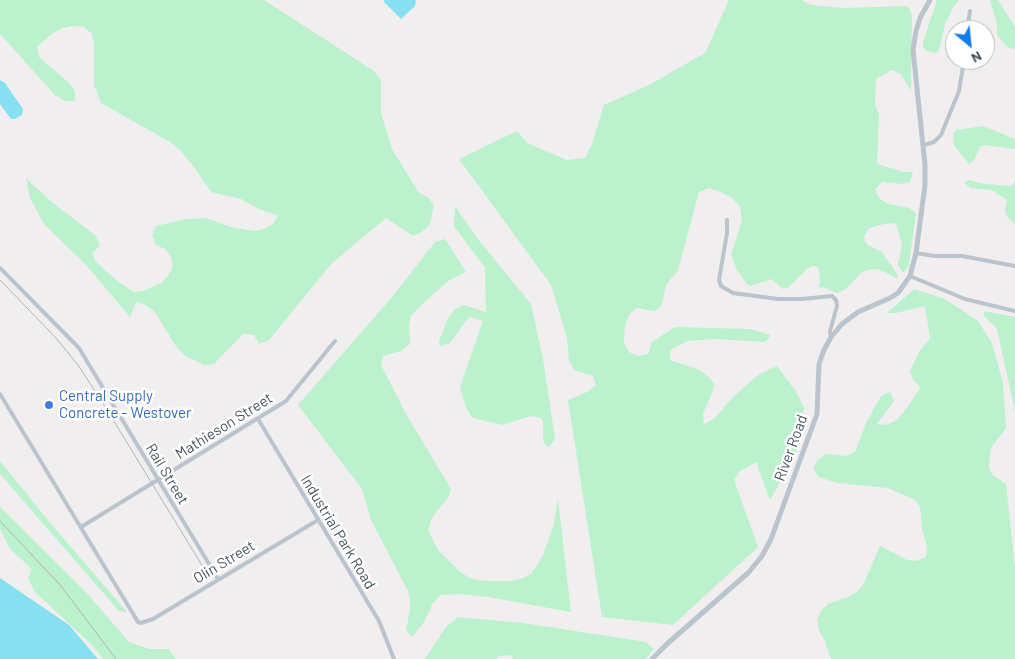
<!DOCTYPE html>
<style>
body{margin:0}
#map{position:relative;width:1015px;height:659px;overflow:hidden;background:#f1eeef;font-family:Barlow,sans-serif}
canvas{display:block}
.north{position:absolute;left:945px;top:20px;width:50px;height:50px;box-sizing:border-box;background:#fff;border:1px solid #b5babe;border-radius:50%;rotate:152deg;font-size:14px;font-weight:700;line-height:20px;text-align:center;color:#46535d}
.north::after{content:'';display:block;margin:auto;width:18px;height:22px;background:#117de9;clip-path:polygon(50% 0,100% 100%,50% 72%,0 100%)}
</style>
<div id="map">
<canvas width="1015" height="659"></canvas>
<div class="north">N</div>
</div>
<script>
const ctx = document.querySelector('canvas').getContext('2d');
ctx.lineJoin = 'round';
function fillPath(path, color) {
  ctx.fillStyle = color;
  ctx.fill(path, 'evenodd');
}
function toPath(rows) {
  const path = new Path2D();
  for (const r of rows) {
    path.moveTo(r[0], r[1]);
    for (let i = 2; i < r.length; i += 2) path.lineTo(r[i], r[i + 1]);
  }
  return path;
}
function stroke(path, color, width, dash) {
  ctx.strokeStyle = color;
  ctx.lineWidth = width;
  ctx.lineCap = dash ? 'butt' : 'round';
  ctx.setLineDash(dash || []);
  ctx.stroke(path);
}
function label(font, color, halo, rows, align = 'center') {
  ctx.font = font + ' Barlow,sans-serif';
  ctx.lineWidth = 5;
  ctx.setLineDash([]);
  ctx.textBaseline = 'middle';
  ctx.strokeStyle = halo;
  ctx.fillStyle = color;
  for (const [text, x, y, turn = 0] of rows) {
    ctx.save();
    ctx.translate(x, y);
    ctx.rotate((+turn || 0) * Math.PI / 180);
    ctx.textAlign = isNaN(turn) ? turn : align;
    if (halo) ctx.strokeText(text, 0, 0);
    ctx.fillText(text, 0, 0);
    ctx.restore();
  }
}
const green = toPath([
 [0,0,264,0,374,71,381,80,381,113,392,149,419,193,428,197,434,205,430,224,422,232,413,236,386,218,332,263,269,340,259,344,254,335,243,334,214,364,204,365,185,356,177,348,155,312,146,305,136,302,130,317,87,266,44,224,30,198,26,178,48,199,96,236,100,246,92,253,96,262,117,281,134,292,143,291,161,283,168,276,173,267,171,257,165,249,156,245,152,235,156,226,186,219,206,218,234,228,255,231,264,229,273,224,278,216,259,209,241,199,211,192,194,167,180,150,170,142,101,103,94,85,94,44,92,34,84,27,73,26,63,28,53,33,37,47,39,57,69,83,75,91,75,101,65,101,55,95,0,34],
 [729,0,801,0,811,5,843,8,908,6,912,16,911,91,901,74,892,70,876,79,875,105,879,114,877,164,903,172,913,172,910,182,901,184,882,182,875,189,879,198,888,204,909,208,916,213,909,265,903,273,898,265,902,245,897,226,893,223,884,224,869,228,864,236,865,241,868,245,882,252,897,274,898,279,881,270,871,269,861,273,846,289,837,293,823,287,819,288,820,282,819,272,818,267,813,266,808,268,788,288,783,289,771,279,751,286,747,284,737,270,731,255,742,221,740,207,732,198,723,193,709,188,699,192,678,270,666,285,662,305,655,311,636,308,629,315,625,324,624,343,629,352,638,356,648,354,652,342,675,327,750,329,771,335,765,342,716,339,688,341,670,350,670,360,700,370,709,377,715,385,703,414,704,424,714,419,733,397,758,375,777,366,797,393,804,408,796,454,770,500,756,462,739,472,734,480,758,547,673,625,602,617,568,400,587,392,596,385,593,376,574,370,569,360,567,338,551,285,459,159,517,131,527,143,567,160,585,158,592,144,604,105,649,85,705,53],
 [937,0,959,0,954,6,945,24,939,50,936,53,927,51,923,47,923,42],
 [990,0,998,0,1015,27,1015,49,1007,47,997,35,997,24],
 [983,126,1015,139,1015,149,985,145,981,146,973,161,969,164,954,145,953,134,956,130],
 [968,180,985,184,1011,186,1015,182,1015,224,1007,216,1005,211,1007,200,991,190,971,188,964,183],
 [455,206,477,238,531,304,543,359,555,439,549,447,545,444,543,439,543,422,541,418,531,416,502,425,473,418,466,408,460,387,483,321,469,317,450,343,440,346,439,341,448,318,455,309,464,305,486,312,485,268,454,226],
 [445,239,466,272,448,281,418,308,411,316,409,325,410,344,401,351,383,356,381,365,406,414,451,489,448,498,436,512,431,520,428,530,438,550,459,571,468,577,477,580,488,581,510,581,521,579,531,574,542,557,553,528,558,499,571,612,488,597,460,594,441,595,433,603,424,622,412,637,406,630,410,610,410,600,408,591,371,520,362,489,298,405,392,297,435,242],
 [914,289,945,299,978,321,992,343,1003,383,1006,428,991,448,989,465,990,471,993,475,1006,484,1015,568,1015,659,831,659,824,639,819,631,817,620,821,611,828,604,848,597,857,592,863,585,880,546,907,560,916,561,926,557,927,548,922,528,920,507,915,500,888,488,837,483,819,477,813,469,817,461,826,454,846,456,855,452,866,423,881,396,890,392,894,401,877,424,886,425,897,420,904,412,921,387,914,381,910,371,919,352,930,338,925,306,896,313,887,313],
 [984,311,1015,317,1015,411,997,329,984,316],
 [0,461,52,525,127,612,119,611,0,474],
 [0,507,84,590,129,642,149,649,169,649,175,659,103,659,91,644,34,591,28,578,32,569,10,549,0,529],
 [458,617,523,623,646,642,654,649,645,659,514,659,509,655,499,656,496,659,425,659,446,627]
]);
const water = toPath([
 [384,0,415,0,416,1,415,6,401,19,384,2],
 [0,80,5,83,23,109,22,115,15,119,11,119,0,104],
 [0,578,69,625,98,659,0,659]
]);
const minor = toPath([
 [967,30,970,11],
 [924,145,934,142,941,135,959,91,964,60],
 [727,220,727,233,719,280,721,286,733,293,778,299,802,299,832,296,836,300,837,306,830,331,831,337],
 [916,253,935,256,962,256,1015,266],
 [0,268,79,348,218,579],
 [910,276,965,299,1015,311],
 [0,394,138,622,141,623,153,619,318,520],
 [258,419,379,621,394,659],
 [81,527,286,401,335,341]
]);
const tertiary = toPath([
 [652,659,667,644,749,572,762,556,771,539,817,414,819,364,824,350,831,337,842,324,858,312,890,298,898,293,910,276,916,253,925,185,925,165,913,50,916,31,920,18,930,0]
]);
const rail = toPath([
 [0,280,56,338,78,365,104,405,203,567],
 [0,521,61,586,116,659]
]);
const markers = [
 [49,405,5,"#3f7fe0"]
];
const shopNames = [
 ["Central Supply",59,396],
 ["Concrete - Westover",59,413]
];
const streetNames = [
 ["Mathieson Street",224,426,-32],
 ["River Road",791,448,-70],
 ["Rail Street",167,474,59],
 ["Industrial Park Road",338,532,59],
 ["Olin Street",224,562,-31]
];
fillPath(green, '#bbf1cc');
fillPath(water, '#86e0f0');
stroke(minor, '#b9c4cc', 4);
stroke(tertiary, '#b9c4cc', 5);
stroke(rail, '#b0b4b9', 1);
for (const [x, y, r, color] of markers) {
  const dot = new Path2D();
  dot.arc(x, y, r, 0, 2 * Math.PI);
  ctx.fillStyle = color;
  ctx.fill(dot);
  stroke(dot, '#fff', 2);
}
label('15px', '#366cbe', '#fff', shopNames, 'left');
label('15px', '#46535d', '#fff', streetNames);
</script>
